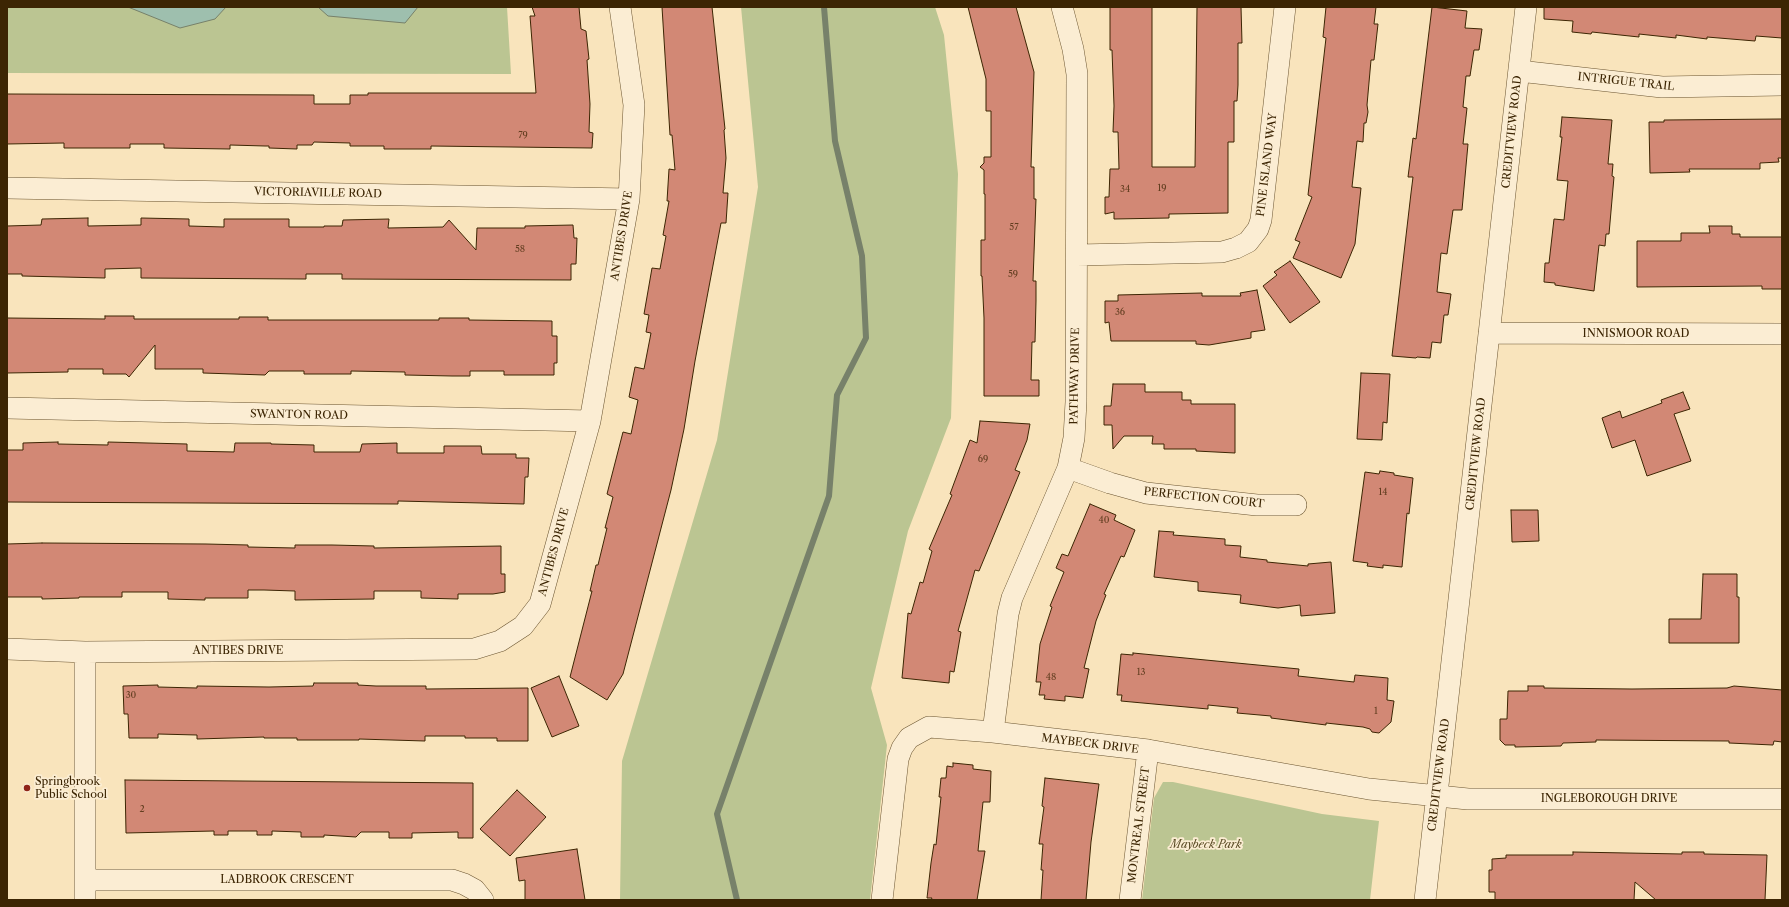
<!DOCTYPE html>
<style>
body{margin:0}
#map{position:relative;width:1789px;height:907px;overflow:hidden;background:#f9e4bc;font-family:"Libre Caslon Text",serif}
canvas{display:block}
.frame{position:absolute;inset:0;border:8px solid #3c2503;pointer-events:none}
</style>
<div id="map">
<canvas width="1789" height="907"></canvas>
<div class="frame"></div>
</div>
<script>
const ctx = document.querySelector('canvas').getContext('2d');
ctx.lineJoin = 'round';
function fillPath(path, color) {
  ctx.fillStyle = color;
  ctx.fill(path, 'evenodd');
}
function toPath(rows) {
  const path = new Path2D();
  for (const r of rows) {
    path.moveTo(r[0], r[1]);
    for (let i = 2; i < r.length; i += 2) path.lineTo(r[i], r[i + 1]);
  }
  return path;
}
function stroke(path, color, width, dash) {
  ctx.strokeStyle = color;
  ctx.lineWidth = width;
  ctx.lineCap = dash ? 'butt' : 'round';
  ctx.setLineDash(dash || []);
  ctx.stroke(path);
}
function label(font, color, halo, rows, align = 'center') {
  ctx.font = font + ' "Libre Caslon Text",serif';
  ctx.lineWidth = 3.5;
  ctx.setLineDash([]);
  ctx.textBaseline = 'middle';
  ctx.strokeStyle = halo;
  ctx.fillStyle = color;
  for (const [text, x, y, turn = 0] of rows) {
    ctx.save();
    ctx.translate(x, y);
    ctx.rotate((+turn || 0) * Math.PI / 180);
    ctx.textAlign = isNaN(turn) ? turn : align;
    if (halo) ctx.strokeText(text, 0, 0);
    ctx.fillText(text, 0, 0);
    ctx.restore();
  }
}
const green = toPath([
 [7,7,507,7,511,74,7,73],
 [741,7,935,7,944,35,958,174,951,418,908,531,871,688,887,745,870,900,620,900,622,761,717,440,758,187],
 [1163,782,1173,782,1322,814,1379,821,1370,900,1142,900,1154,798]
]);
const water = toPath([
 [128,7,226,7,215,19,180,28,128,7],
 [318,7,418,7,405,23,328,16,318,7]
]);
const stream = toPath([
 [737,900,717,814,829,496,837,395,866,338,862,256,835,141,824,7]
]);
const building = toPath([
 [532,7,579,7,581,29,586,31,589,59,587,60,590,104,589,132,593,133,592,148,431,146,431,149,384,149,384,146,350,146,350,143,314,142,312,145,297,145,297,149,269,148,269,146,265,146,230,145,230,149,164,148,164,144,130,144,130,148,64,148,64,143,7,144,7,94,314,95,314,104,350,104,350,95,368,95,368,93,536,93,530,16,535,16,532,7],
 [662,7,712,7,725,129,724,130,726,158,723,193,728,193,726,223,721,223,695,361,684,429,671,490,623,674,607,700,570,677,592,591,590,591,596,565,598,565,607,528,605,528,613,497,607,494,623,432,631,434,638,400,629,397,635,367,644,369,651,333,646,332,649,315,644,314,652,268,660,269,666,236,663,235,669,201,667,201,669,169,675,170,672,135,670,135,662,7],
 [968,7,1016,7,1034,72,1031,167,1034,167,1034,199,1036,199,1033,281,1036,281,1036,301,1035,342,1032,342,1031,380,1039,380,1039,396,984,396,984,318,982,276,981,276,981,240,985,240,985,194,984,194,984,170,980,167,984,163,984,157,991,157,991,111,986,111,986,79,968,7],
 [1110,7,1152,7,1152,167,1195,167,1197,7,1241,7,1242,43,1238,43,1238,85,1237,101,1234,101,1234,142,1228,142,1228,213,1169,214,1169,218,1114,219,1114,212,1105,214,1105,197,1109,197,1110,169,1119,169,1118,132,1113,132,1114,106,1112,50,1110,50,1110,7],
 [1326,7,1376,7,1374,24,1378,24,1374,60,1371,60,1367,105,1368,112,1366,123,1364,123,1363,142,1357,141,1352,187,1361,188,1355,244,1341,278,1293,258,1300,242,1295,240,1312,197,1308,195,1326,38,1323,37,1326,7],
 [1432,7,1467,11,1465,28,1482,29,1479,50,1474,50,1470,76,1466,76,1463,107,1467,108,1463,144,1468,144,1462,210,1453,210,1447,254,1441,253,1437,292,1451,294,1448,315,1444,315,1441,343,1432,342,1430,358,1417,357,1416,358,1392,356,1411,193,1413,177,1408,177,1413,138,1416,139,1432,7],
 [1544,7,1782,7,1782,38,1756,36,1755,41,1707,37,1707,39,1676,35,1676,38,1639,34,1639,37,1592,32,1591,34,1572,32,1573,21,1544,19,1544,7],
 [1562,117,1612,120,1608,164,1613,164,1612,176,1614,177,1609,234,1606,234,1605,246,1599,245,1594,291,1555,285,1555,283,1544,282,1545,263,1549,263,1554,219,1564,220,1568,181,1557,180,1562,137,1560,137,1562,117],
 [1782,119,1782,158,1778,158,1779,162,1760,163,1760,169,1689,169,1690,172,1650,173,1649,122,1664,122,1664,120,1782,119],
 [88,218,88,226,141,225,141,218,189,219,189,226,224,227,224,219,289,219,289,227,324,227,324,226,342,226,343,220,389,219,388,228,443,227,449,220,476,250,477,228,525,228,525,226,573,225,574,238,577,238,576,264,571,264,571,280,342,279,342,274,306,274,306,279,141,278,141,268,105,269,105,278,22,276,22,274,7,274,7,226,41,225,42,219,88,218],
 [1709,226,1732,226,1732,234,1740,234,1740,237,1782,237,1782,289,1762,289,1762,286,1637,287,1637,241,1681,241,1681,233,1710,233,1709,226],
 [1290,261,1320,302,1290,323,1263,286,1277,275,1274,272,1290,261],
 [1257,290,1265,330,1251,332,1251,338,1209,345,1196,344,1196,341,1111,341,1109,322,1105,323,1105,301,1118,301,1118,295,1202,293,1202,296,1241,296,1240,293,1257,290],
 [105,316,134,316,134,319,239,319,239,317,268,317,268,320,439,320,439,318,469,318,469,320,552,321,552,336,557,336,557,363,554,363,554,375,504,375,504,371,470,371,470,376,452,376,405,375,405,372,351,371,351,374,304,374,304,371,269,371,265,375,203,373,203,369,155,369,155,345,129,377,126,374,103,374,103,369,68,369,68,372,7,373,7,318,105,319,105,316],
 [1361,373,1390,374,1387,423,1383,422,1382,440,1357,439,1361,373],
 [1113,384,1145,384,1145,392,1182,392,1182,400,1191,400,1191,404,1235,404,1235,453,1196,451,1196,449,1164,449,1164,444,1152,444,1153,436,1124,436,1113,449,1112,425,1104,425,1104,406,1111,406,1113,384],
 [1683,392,1690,409,1674,414,1691,461,1647,476,1635,440,1612,448,1602,418,1620,411,1622,418,1662,403,1661,400,1683,392],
 [980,421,1030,424,1027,440,1015,470,1020,472,979,571,975,570,958,631,961,632,954,672,950,671,949,683,902,678,908,613,911,614,920,582,923,583,932,551,929,549,952,495,950,494,970,440,977,443,980,421],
 [58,442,58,444,108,445,108,442,187,444,187,451,234,452,235,443,271,443,271,444,314,445,314,452,360,452,362,444,397,443,397,453,444,453,444,446,481,446,482,454,516,454,516,458,529,458,528,477,525,477,524,504,398,501,398,504,7,502,7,450,23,450,23,443,58,442],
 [1380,471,1394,473,1394,475,1413,478,1409,514,1407,513,1402,567,1383,565,1383,568,1367,566,1368,563,1353,561,1365,472,1379,474,1380,471],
 [1090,504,1116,515,1114,520,1135,530,1124,557,1121,556,1104,594,1106,595,1096,621,1084,668,1089,669,1083,698,1065,696,1065,701,1044,699,1045,695,1039,695,1041,682,1036,682,1040,644,1052,607,1050,606,1064,572,1056,568,1062,554,1068,556,1090,504],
 [1511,510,1538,510,1539,541,1512,542,1511,510],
 [1159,531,1174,532,1173,535,1225,539,1225,545,1241,546,1240,557,1267,560,1267,562,1308,566,1308,564,1331,562,1335,613,1301,616,1300,605,1278,608,1240,603,1241,595,1198,591,1198,582,1154,577,1159,531],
 [42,543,206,544,248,545,248,547,295,548,295,545,332,545,374,546,374,548,501,546,501,574,505,574,505,592,493,594,458,594,458,599,421,598,421,591,374,591,374,599,295,600,295,591,264,590,248,590,248,598,205,598,205,600,168,599,168,592,122,592,122,597,79,597,79,598,42,599,42,597,7,597,7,544,42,543],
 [1703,574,1737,574,1737,597,1739,597,1739,643,1669,643,1669,619,1701,619,1703,574],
 [1133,653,1299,669,1298,676,1354,682,1355,675,1388,678,1387,700,1394,701,1391,722,1379,733,1372,732,1370,729,1363,727,1326,723,1326,725,1271,718,1271,716,1237,713,1238,708,1208,705,1208,709,1121,701,1122,695,1117,695,1121,654,1133,655,1133,653],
 [559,676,579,726,552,737,531,688,559,676],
 [314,683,358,683,358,685,376,686,426,686,426,689,528,688,528,741,497,741,497,738,465,738,465,736,425,736,425,741,359,739,359,740,297,740,297,738,264,738,264,737,197,739,197,735,158,734,158,738,129,738,128,714,124,714,123,686,158,685,158,687,197,688,197,686,269,687,313,686,314,683],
 [1528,686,1544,686,1544,688,1632,689,1727,688,1734,686,1782,690,1782,742,1774,741,1773,745,1729,743,1729,741,1596,740,1596,742,1563,743,1561,746,1515,747,1515,745,1505,745,1500,740,1500,719,1507,719,1508,691,1528,691,1528,686],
 [953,763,973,765,973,769,991,771,990,802,983,802,978,851,985,851,977,900,931,900,932,898,927,898,931,863,934,844,936,845,941,797,939,797,941,778,946,778,947,766,953,767,953,763],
 [1045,778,1099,784,1091,842,1086,900,1041,900,1043,870,1041,870,1043,844,1039,844,1044,807,1042,806,1045,778],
 [125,780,473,783,473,838,458,838,458,832,412,833,412,838,389,838,389,832,361,832,356,837,324,835,324,837,301,837,301,832,272,831,272,835,257,835,257,831,228,831,228,835,214,835,214,831,126,833,125,780],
 [517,790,546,817,510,856,480,829,517,790],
 [577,849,585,900,525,900,525,880,519,881,516,858,577,849],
 [1573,852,1682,854,1682,852,1704,852,1704,854,1767,855,1765,900,1656,900,1635,882,1634,900,1495,900,1495,892,1489,892,1489,870,1492,870,1492,859,1506,858,1506,855,1573,855,1573,852]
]);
const minor = toPath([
 [1519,71,1662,87,1782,85],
 [7,188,629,199],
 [1077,255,1222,252,1236,248,1248,242,1258,229,1261,220,1285,7],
 [1489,333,1782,334],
 [7,408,590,421],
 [1068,468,1110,483,1146,493,1257,505,1296,505],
 [7,649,85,652,474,649,500,641,523,626,540,604,590,421,629,199,634,105,620,7],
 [993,732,1008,614,1012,598,1068,468,1074,438,1076,402,1077,74,1073,49,1062,7],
 [85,880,452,880,464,884,475,890,483,900],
 [85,900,85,652],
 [882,900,898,759,902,748,909,738,929,727,993,732,1148,750,1369,789,1468,799,1782,799],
 [1130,900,1148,750],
 [1425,900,1526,7]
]);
const markers = [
 [27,788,4,"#8f2418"]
];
const numberNames = [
 ["79",523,135],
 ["19",1162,188],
 ["34",1125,189],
 ["57",1014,227],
 ["58",520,249],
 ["59",1013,274],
 ["36",1120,312],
 ["69",983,459],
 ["14",1383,492],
 ["40",1104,520],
 ["13",1141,672],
 ["48",1051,677],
 ["30",131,695],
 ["1",1376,711],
 ["2",142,809]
];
const streetNames = [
 ["INTRIGUE TRAIL",1626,82,6],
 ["CREDITVIEW ROAD",1512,132,-84],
 ["PINE ISLAND WAY",1267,165,-83],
 ["VICTORIAVILLE ROAD",318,193,1],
 ["ANTIBES DRIVE",622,236,-81],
 ["INNISMOOR ROAD",1636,334],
 ["PATHWAY DRIVE",1075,376,-89],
 ["SWANTON ROAD",299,415,1],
 ["CREDITVIEW ROAD",1476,454,-84],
 ["PERFECTION COURT",1204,498,6],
 ["ANTIBES DRIVE",554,552,-75],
 ["ANTIBES DRIVE",238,651],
 ["MAYBECK DRIVE",1090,744,7],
 ["CREDITVIEW ROAD",1439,775,-83],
 ["INGLEBOROUGH DRIVE",1609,799],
 ["MONTREAL STREET",1139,825,-83],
 ["LADBROOK CRESCENT",287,880]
];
const poiNames = [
 ["Springbrook",35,782],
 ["Public School",35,795]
];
const parkNames = [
 ["Maybeck Park",1206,845]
];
fillPath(green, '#bbc592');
fillPath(water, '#9ebfae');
stroke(water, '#77816a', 1);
stroke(stream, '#77816a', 6);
fillPath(building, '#d28875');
stroke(building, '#3c2503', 1);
stroke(minor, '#6b5531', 22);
stroke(minor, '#fbedd3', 21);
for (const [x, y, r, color] of markers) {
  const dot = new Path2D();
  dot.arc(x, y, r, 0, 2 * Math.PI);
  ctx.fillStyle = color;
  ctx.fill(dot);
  stroke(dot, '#fbedd3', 1.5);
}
label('9px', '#623e20', null, numberNames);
label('11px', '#3c2503', '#fbedd3', streetNames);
label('11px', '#3c2503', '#fbedd3', poiNames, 'left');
label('italic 11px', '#5c4d27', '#fbedd3', parkNames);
</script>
